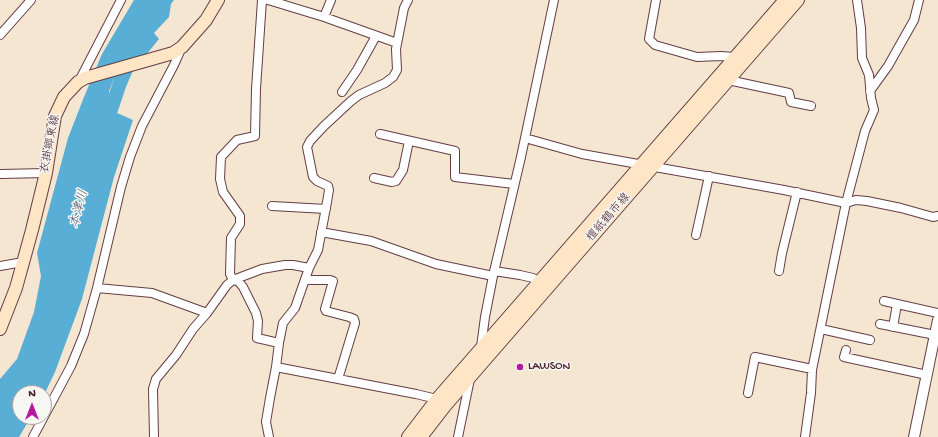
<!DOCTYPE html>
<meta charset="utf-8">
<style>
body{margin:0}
#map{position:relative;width:938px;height:437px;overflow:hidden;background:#f4e6d1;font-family:"Gochi Hand",sans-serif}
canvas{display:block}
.north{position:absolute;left:12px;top:385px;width:40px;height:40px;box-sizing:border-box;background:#f6f6f2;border:1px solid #b1a0a2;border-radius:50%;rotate:0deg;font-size:11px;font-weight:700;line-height:16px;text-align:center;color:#4a1f2b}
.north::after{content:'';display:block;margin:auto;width:14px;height:18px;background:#b5179e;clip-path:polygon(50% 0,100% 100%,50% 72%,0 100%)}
</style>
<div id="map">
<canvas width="938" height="437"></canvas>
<div class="north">N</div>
</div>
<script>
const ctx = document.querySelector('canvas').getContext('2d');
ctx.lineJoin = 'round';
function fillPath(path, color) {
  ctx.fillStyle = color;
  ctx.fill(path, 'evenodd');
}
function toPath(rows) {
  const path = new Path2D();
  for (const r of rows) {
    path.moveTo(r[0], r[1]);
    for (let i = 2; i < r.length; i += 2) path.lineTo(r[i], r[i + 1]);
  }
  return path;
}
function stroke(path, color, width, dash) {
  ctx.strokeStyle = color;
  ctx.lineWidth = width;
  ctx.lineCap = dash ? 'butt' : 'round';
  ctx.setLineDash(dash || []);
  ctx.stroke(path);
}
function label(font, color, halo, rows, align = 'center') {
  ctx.font = font + ' "Gochi Hand","Klee One",sans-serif';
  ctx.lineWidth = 3;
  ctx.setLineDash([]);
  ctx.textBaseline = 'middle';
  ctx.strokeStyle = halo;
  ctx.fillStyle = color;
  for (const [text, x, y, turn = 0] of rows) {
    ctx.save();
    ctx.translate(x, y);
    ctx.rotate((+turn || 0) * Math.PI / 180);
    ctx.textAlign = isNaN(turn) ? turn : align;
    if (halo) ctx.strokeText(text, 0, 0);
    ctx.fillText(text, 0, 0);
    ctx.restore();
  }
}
const water = toPath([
 [134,0,174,0,171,4,169,17,154,33,159,39,128,77,114,79,109,91,109,107,117,113,133,120,114,177,82,299,55,372,44,395,44,393,20,393,20,417,31,417,19,437,0,437,0,379,17,359,34,312,41,276,37,253,68,138,84,97,102,54]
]);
const river = toPath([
 [105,127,120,83,130,60]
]);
const minor = toPath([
 [262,0,256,89,255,136,237,140,221,157,220,179,223,192,240,216,240,224,231,238,230,274,233,280,238,281,243,287,256,313,258,321,257,338,279,343],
 [268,0,324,17,397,43],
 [408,0,404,8,396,49,397,70,393,77,385,83,359,95,351,101,324,126,310,141,307,147,313,177,317,181,328,186,329,190,327,202,318,250,309,268,295,308,283,323,279,343,276,367,416,394,437,399],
 [656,0,649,39,655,45,697,57,721,56,734,57],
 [324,17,331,0],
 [0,35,31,0],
 [728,80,789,93,791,102,811,106],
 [79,81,121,0],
 [870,91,888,66,914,20,919,0],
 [342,92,357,70,376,36],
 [380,134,455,151,455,177,514,184],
 [525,138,582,154,784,190,846,203,856,200,867,201,901,208,933,217,938,216],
 [0,174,46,173],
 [374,178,392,182,396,181,403,170,409,141],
 [272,206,326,209],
 [321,232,371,241,436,264,493,276],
 [696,235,709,176],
 [0,266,23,262],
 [494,271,520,275,533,278,540,282],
 [779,271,782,253,797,192],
 [306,280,330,280,333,281,325,309,326,311,349,317,354,319,355,323,338,379],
 [97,288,152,293,207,313],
 [884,301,938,313],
 [880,324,935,335],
 [893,327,897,304],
 [821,329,870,340],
 [481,347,485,317,493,276,521,157,554,0],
 [846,350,844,357,927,375],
 [748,393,755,357,812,369],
 [33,437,71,366,84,334,97,288,121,187,130,157,142,126,174,65,182,47],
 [154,437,153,389,156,379,176,355,193,329,207,313,227,285,233,280,262,269,285,265,293,265,309,268],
 [269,437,266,422,270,398,276,367],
 [458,437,470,379],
 [805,437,811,393,812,370,846,203,865,131,874,110,871,98,869,75,862,58,861,28,857,0]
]);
const tertiary = toPath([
 [914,437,938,320]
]);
const secondary = toPath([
 [0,329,16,288,32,230,46,173,55,116,64,97,78,82,85,78,173,53,182,47,206,20,218,0],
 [408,437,437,399,785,0],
 [421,437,445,406,470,377,798,0]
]);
const markers = [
 [520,367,4,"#b5179e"]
];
const streetNames = [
 ["衣掛郷東線",51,144,-79],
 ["檀紙鶴市線",609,218,-49]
];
const poiNames = [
 ["LAWSON",528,367]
];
const waterNames = [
 ["本津川",80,209,-75]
];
fillPath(water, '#59aed5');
stroke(river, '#59aed5', 14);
stroke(minor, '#643d44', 10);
stroke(tertiary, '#643d44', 12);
stroke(secondary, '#643d44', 14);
stroke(minor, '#fff', 8);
stroke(tertiary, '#fff', 10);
stroke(secondary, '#fee5c5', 12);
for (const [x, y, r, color] of markers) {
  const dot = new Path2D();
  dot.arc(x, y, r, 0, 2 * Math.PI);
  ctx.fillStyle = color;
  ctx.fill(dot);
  stroke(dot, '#f6f6f2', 1.5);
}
label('12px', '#4a1f2b', '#f6f6f2', streetNames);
label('12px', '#4a1f2b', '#f6f6f2', poiNames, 'left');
label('italic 13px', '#50586f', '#f6f6f2', waterNames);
</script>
